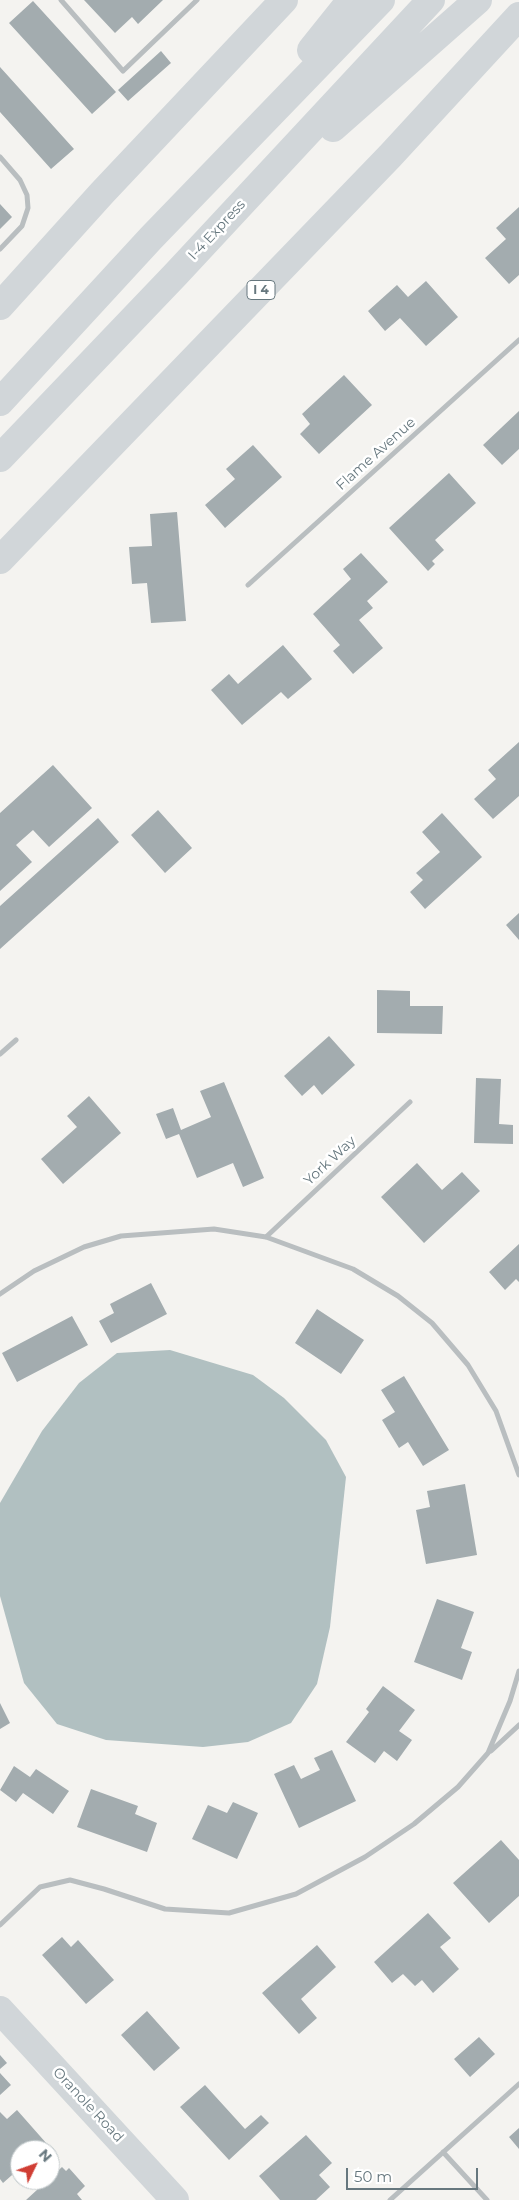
<!DOCTYPE html>
<style>
body{margin:0}
#map{position:relative;width:519px;height:2200px;overflow:hidden;background:#f4f3f0;font-family:Montserrat,sans-serif}
canvas{display:block}
.north{position:absolute;left:10px;top:2140px;width:50px;height:50px;box-sizing:border-box;background:#fff;border:1px solid #c2c9cb;border-radius:50%;rotate:48deg;font-size:14px;font-weight:700;line-height:20px;text-align:center;color:#66777e}
.north::after{content:'';display:block;margin:auto;width:18px;height:22px;background:#d03e34;clip-path:polygon(50% 0,100% 100%,50% 72%,0 100%)}
.scale{position:absolute;left:346px;top:2168px;width:132px;height:22px;box-sizing:border-box;border:2px solid #66777e;border-top:0;padding-left:6px;font-size:15px;line-height:18px;white-space:nowrap;color:#66777e;-webkit-text-stroke:4px #fff;paint-order:stroke}
</style>
<div id="map">
<canvas width="519" height="2200"></canvas>
<div class="north">N</div>
<div class="scale">50 m</div>
</div>
<script>
const ctx = document.querySelector('canvas').getContext('2d');
ctx.lineJoin = 'round';
function fillPath(path, color) {
  ctx.fillStyle = color;
  ctx.fill(path, 'evenodd');
}
function toPath(rows) {
  const path = new Path2D();
  for (const r of rows) {
    path.moveTo(r[0], r[1]);
    for (let i = 2; i < r.length; i += 2) path.lineTo(r[i], r[i + 1]);
  }
  return path;
}
function stroke(path, color, width, dash) {
  ctx.strokeStyle = color;
  ctx.lineWidth = width;
  ctx.lineCap = dash ? 'butt' : 'round';
  ctx.setLineDash(dash || []);
  ctx.stroke(path);
}
function label(font, color, halo, rows, align = 'center') {
  ctx.font = font + ' Montserrat,sans-serif';
  ctx.lineWidth = 5;
  ctx.setLineDash([]);
  ctx.textBaseline = 'middle';
  ctx.strokeStyle = halo;
  ctx.fillStyle = color;
  for (const [text, x, y, turn = 0] of rows) {
    ctx.save();
    ctx.translate(x, y);
    ctx.rotate((+turn || 0) * Math.PI / 180);
    ctx.textAlign = isNaN(turn) ? turn : align;
    if (halo) ctx.strokeText(text, 0, 0);
    ctx.fillText(text, 0, 0);
    ctx.restore();
  }
}
const water = toPath([
 [170,1350,253,1375,284,1398,326,1440,346,1477,330,1627,317,1684,291,1723,248,1742,203,1747,106,1740,57,1724,24,1683,0,1596,0,1503,42,1431,79,1383,117,1353]
]);
const building = toPath([
 [84,0,163,0,138,24,132,17,115,33],
 [33,1,116,92,92,114,9,23],
 [161,51,171,63,128,101,118,90],
 [0,67,74,149,51,169,0,112],
 [0,204,12,217,0,229],
 [519,207,519,275,509,284,485,258,506,239,496,228],
 [426,281,458,317,426,346,400,318,385,331,368,311,397,285,408,297],
 [344,375,372,405,319,454,300,434,310,424,302,414],
 [519,411,519,449,502,465,483,445],
 [253,445,282,477,225,528,205,505,235,479,226,469],
 [449,473,476,503,435,540,444,550,432,561,435,564,428,571,389,528],
 [177,512,186,621,151,623,147,583,132,584,129,547,152,546,150,514],
 [361,553,388,582,367,601,373,608,359,620,383,648,353,674,333,651,340,645,313,614,351,579,343,569],
 [283,645,312,679,288,699,281,692,242,725,211,690,229,674,238,684],
 [519,742,519,796,493,819,474,799,496,779,488,770],
 [53,765,92,808,49,847,33,830,16,845,32,862,0,891,0,813],
 [158,810,192,848,165,873,131,835],
 [442,813,482,857,425,909,410,892,423,880,416,873,440,852,422,832],
 [98,818,119,842,0,949,0,906],
 [519,913,519,940,506,925],
 [377,990,410,991,410,1006,443,1006,442,1034,377,1033],
 [329,1036,355,1065,322,1095,314,1085,302,1096,284,1076],
 [476,1078,501,1079,499,1124,513,1125,513,1144,474,1143],
 [224,1082,264,1178,243,1187,233,1163,197,1178,179,1134,166,1139,156,1114,173,1108,181,1130,211,1117,200,1091],
 [89,1096,121,1133,63,1184,41,1159,77,1127,67,1116],
 [417,1163,442,1190,462,1172,480,1191,424,1243,381,1197],
 [519,1244,519,1282,516,1279,505,1290,489,1272],
 [151,1283,167,1314,111,1343,99,1321,114,1313,110,1304],
 [317,1309,364,1340,341,1374,295,1343],
 [72,1316,88,1345,17,1382,2,1353],
 [404,1376,449,1450,423,1466,408,1442,399,1448,382,1420,395,1412,381,1390],
 [465,1484,477,1555,426,1564,416,1510,430,1507,427,1491],
 [437,1599,474,1612,461,1648,472,1652,462,1680,414,1662],
 [383,1686,415,1710,399,1731,412,1740,397,1761,384,1751,375,1763,346,1742,369,1712,366,1709],
 [0,1703,10,1723,0,1729],
 [332,1750,356,1801,299,1828,274,1774,294,1765,301,1779,320,1770,314,1758],
 [14,1766,30,1777,36,1769,69,1791,53,1814,23,1793,16,1802,0,1790],
 [91,1789,138,1806,135,1814,157,1823,147,1852,77,1827],
 [233,1802,258,1813,237,1859,192,1839,208,1805,227,1813],
 [501,1840,519,1860,519,1896,489,1923,453,1883],
 [428,1913,451,1938,440,1947,459,1969,433,1993,422,1980,415,1986,403,1974,392,1983,374,1962],
 [62,1937,71,1947,78,1940,114,1980,86,2004,42,1955],
 [317,1945,336,1967,301,1999,317,2018,299,2034,262,1993],
 [147,2011,180,2048,154,2071,121,2035],
 [479,2037,495,2054,470,2077,454,2059],
 [0,2055,7,2063,0,2069],
 [0,2073,11,2085,0,2095],
 [205,2085,245,2129,261,2115,269,2123,229,2160,180,2107],
 [17,2110,47,2144,41,2150,20,2150,20,2168,3,2183,0,2179,0,2112,7,2119],
 [519,2128,519,2149,509,2137],
 [306,2135,332,2163,319,2175,330,2187,316,2200,280,2200,259,2176],
 [62,2167,66,2171,69,2168,85,2186,77,2194,82,2200,26,2200]
]);
const street = toPath([
 [61,0,123,71,197,0],
 [0,157,20,180,27,195,28,208,22,226,0,249],
 [248,585,519,340],
 [0,1054,16,1040],
 [266,1237,410,1102],
 [0,1294,34,1271,84,1247,121,1236,214,1229,266,1237,353,1269,398,1296,432,1323,468,1365,496,1411,519,1475],
 [491,1751,519,1725],
 [0,1925,40,1887,70,1880,104,1889,165,1909,229,1913,296,1894,365,1857,414,1824,458,1787,488,1753,510,1701,519,1671],
 [443,2152,487,2200],
 [390,2200,519,2084]
]);
const secondary = toPath([
 [0,2010,175,2200]
]);
const highway = toPath([
 [311,50,351,0],
 [333,128,478,0],
 [0,306,102,193,284,0],
 [0,402,151,238,381,0],
 [0,458,176,274,431,0],
 [0,560,390,156,519,16]
]);
const shields = [
 [261,290,28]
];
const shieldNames = [
 ["I 4",261,290]
];
const streetNames = [
 ["I-4 Express",217,230,-47],
 ["Flame Avenue",376,454,-42],
 ["York Way",330,1161,-43],
 ["Oranole Road",88,2105,47]
];
fillPath(water, '#b1c0c1');
fillPath(building, '#a3acaf');
stroke(street, '#b9bec0', 5);
stroke(secondary, '#d1d6d9', 28);
stroke(highway, '#d1d6d9', 28);
for (const [x, y, w] of shields) {
  const box = new Path2D();
  box.roundRect(x - w / 2, y - 9.5, w, 19, 4);
  ctx.fillStyle = '#fff';
  ctx.fill(box);
  stroke(box, '#66777e', 1);
}
label('bold 12px', '#66777e', null, shieldNames);
label('14px', '#66777e', '#fff', streetNames);
</script>
